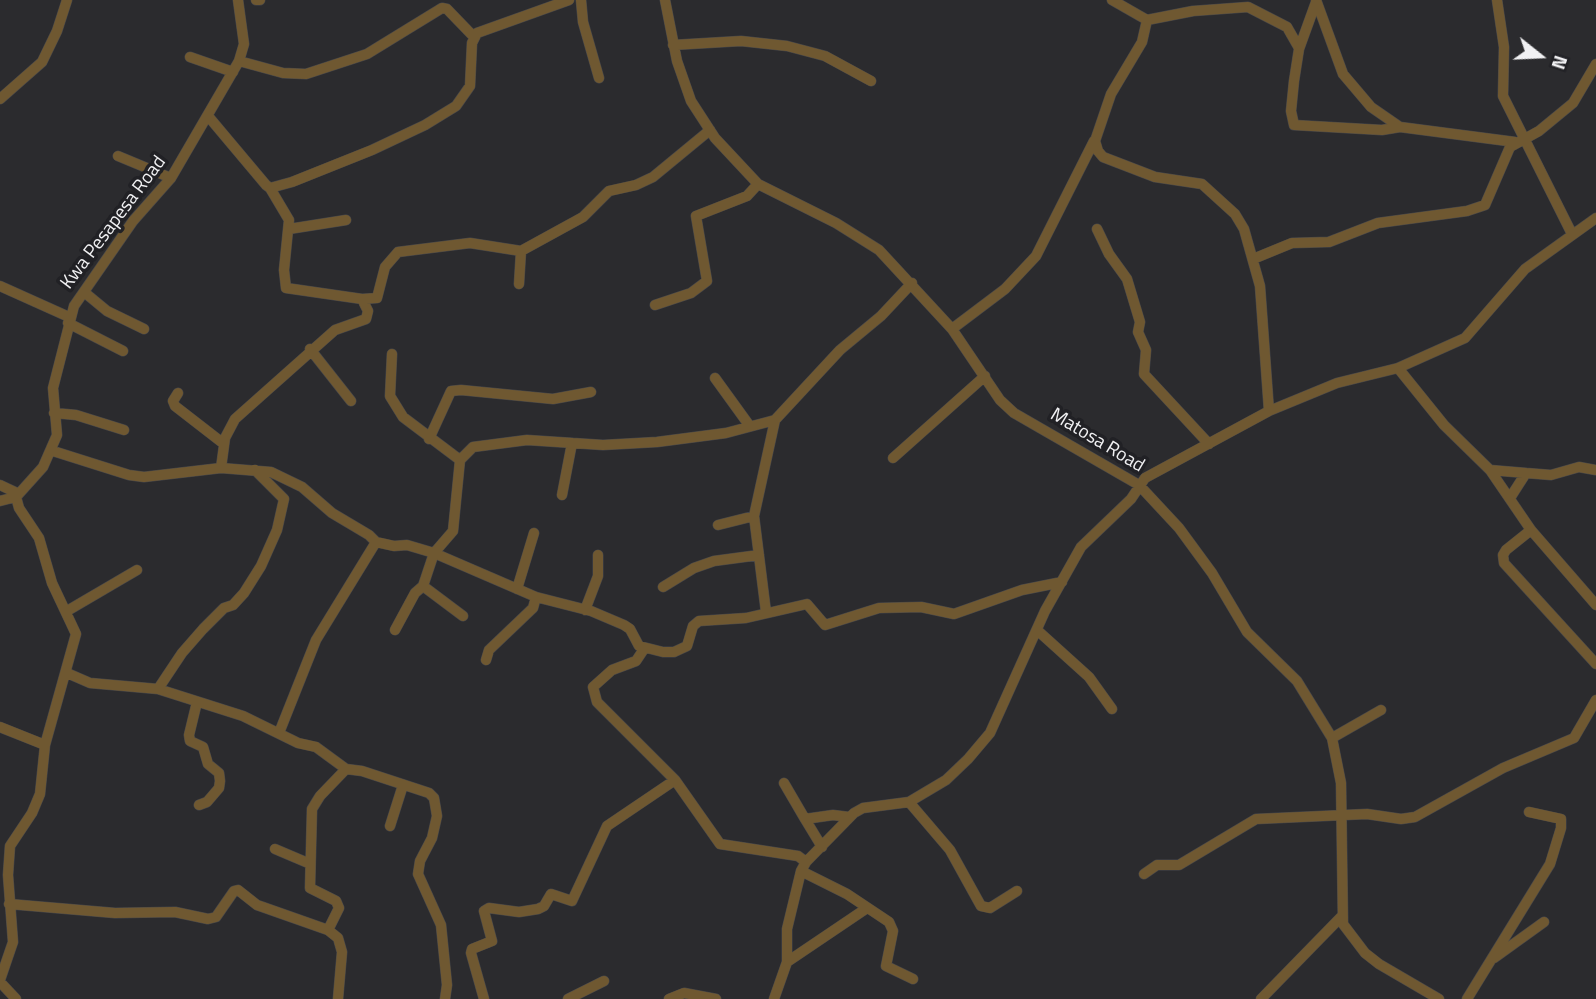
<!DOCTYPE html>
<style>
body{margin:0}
#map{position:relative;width:1596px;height:999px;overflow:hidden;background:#2b2b2e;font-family:"Titillium Web",sans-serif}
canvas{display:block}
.north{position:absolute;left:1505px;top:21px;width:70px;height:70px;-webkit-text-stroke:5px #212125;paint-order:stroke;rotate:108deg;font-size:19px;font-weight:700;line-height:28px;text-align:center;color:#f1f1f3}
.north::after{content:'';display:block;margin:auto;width:24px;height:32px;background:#f1f1f3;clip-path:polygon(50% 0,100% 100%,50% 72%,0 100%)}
</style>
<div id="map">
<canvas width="1596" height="999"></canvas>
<div class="north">N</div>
</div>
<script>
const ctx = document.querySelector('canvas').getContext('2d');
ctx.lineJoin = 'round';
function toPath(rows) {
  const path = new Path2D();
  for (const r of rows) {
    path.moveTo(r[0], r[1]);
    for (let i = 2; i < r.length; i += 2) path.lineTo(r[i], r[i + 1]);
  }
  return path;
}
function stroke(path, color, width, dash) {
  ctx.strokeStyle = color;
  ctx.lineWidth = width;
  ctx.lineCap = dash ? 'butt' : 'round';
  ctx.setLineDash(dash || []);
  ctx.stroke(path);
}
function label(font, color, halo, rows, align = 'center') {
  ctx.font = font + ' "Titillium Web",sans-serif';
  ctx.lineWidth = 7;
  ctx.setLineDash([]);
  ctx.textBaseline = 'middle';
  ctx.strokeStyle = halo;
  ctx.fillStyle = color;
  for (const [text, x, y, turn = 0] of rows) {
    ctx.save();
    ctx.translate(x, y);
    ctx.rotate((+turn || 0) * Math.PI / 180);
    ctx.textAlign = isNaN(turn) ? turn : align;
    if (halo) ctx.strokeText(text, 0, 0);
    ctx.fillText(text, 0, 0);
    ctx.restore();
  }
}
const minor = toPath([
 [256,0,260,0],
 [581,0,583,22,599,78],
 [665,0,677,61,691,101,715,138,758,184,836,223,879,250,952,329,1000,400,1014,413,1139,485,1179,528,1212,573,1247,632,1297,681,1332,738,1341,783,1343,924,1365,953,1379,964,1439,999],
 [1112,0,1147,20,1142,42,1111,94,1095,141,1098,151,1103,157,1155,177,1202,184,1235,214,1244,229,1260,286,1269,411],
 [1316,0,1343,74,1371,107,1400,127,1515,142],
 [1497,0,1504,47,1503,96,1572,234],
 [1316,2,1299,49,1294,81,1291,111,1294,125,1382,130,1400,127],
 [1147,20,1193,11,1248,7,1287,27,1299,48],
 [673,45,741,41,787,46,825,56,871,81],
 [190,57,233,72],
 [239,61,283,73,306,74,367,54,442,8,447,9,474,37],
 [0,99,42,62,57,31,67,0],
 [208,116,266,185,270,188,292,182,372,150,425,125,456,106,470,86,472,43,477,33,569,0],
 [118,156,171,178],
 [270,188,289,220,284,270,286,288,362,299,377,298,385,267,398,252,470,243,521,251,583,217,609,191,636,185,653,177,710,130],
 [289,229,346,220],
 [1097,229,1109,254,1127,279,1140,322,1138,332,1146,350,1144,374,1209,444],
 [1253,259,1292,243,1329,242,1378,223,1467,211,1485,205,1510,147,1539,131,1573,103,1596,64],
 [519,284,521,251],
 [0,286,69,317],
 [84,292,107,311,144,329],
 [655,305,691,293,707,281,696,216,747,196,758,184],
 [68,323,123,351],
 [952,329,1005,289,1036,256,1094,141],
 [310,349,351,401],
 [392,354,390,396,403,417,460,460],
 [1398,368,1444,425,1490,470,1531,530,1596,605],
 [715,378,749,425],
 [178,393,173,401,175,406,224,444],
 [54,413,76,415,124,430],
 [429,439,451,391,461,390,553,399,591,392],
 [53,451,129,475,144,477,221,468,271,472,302,487,332,513,369,535,376,542,316,640,279,733],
 [893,458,985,376],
 [221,468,225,438,235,419,335,330,366,319,368,311,362,299],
 [1490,470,1526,473],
 [0,485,17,493],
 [562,495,572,443],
 [1510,498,1526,473,1551,475,1579,467,1596,470],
 [0,501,16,497],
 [718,525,754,516],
 [1531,530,1506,550,1503,555,1504,563,1596,664],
 [376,542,394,546,407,545,434,553,453,531,460,460,473,447,527,440,603,445,657,442,726,433,775,420],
 [423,586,463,616],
 [663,587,694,568,714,561,759,555],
 [517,589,534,533],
 [585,610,598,576,598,555],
 [67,611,137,570],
 [766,612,754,516,775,420,840,350,881,316,912,283],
 [395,630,415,593,423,586,434,553,536,597,591,611,624,625,630,629,639,646,663,652,674,652,687,646,693,626,699,621,746,618,807,604,825,625,879,608,921,607,954,614,1022,590,1062,582],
 [1037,630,1089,677,1112,709],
 [644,649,636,661,612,670,593,687,597,702,675,780,720,844,798,856,806,862],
 [486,660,489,650,533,608,536,597],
 [67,673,90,683,158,689,243,716,298,743,316,747,346,769,362,771,429,793,434,798,437,816,432,838,420,861,418,874,441,925,447,985,445,999],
 [158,689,182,653,203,629,224,608,233,605,244,593,261,566,277,530,284,499,255,470],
 [197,702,189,735,190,741,203,747,208,764,219,773,220,781,219,788,207,802,199,805],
 [0,727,45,745],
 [1332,738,1381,710],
 [784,783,805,819,833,815,849,817],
 [909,802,950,850,981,906,990,908,1017,891],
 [805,819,822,847],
 [390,826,403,785],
 [275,849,308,863],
 [801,871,847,894,889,922,893,931,886,966,913,979],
 [1144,874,1157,865,1179,865,1256,819,1367,814,1401,819,1415,817,1503,768,1574,738,1596,700],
 [9,904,115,913,175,912,208,919,216,917,234,891,238,890,257,905,328,930,338,938,342,952,338,999],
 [328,930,339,908,336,901,310,888,312,809,320,796,346,769],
 [1494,958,1544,922],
 [787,962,867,908],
 [0,980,13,942,8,875,10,846,32,813,40,794,45,745,76,634,52,583,39,538,19,508,16,497,43,467,57,435,53,388,74,306,133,221,171,178,239,61,244,44,238,0],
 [0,982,16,999],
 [484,999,471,953,472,949,492,941,484,911,489,908,519,912,538,909,544,906,551,894,572,901,607,826,675,780],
 [568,999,604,981],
 [669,999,684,993,716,999],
 [774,999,787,962,787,929,801,871,806,862,854,813,863,808,909,802,946,780,968,759,990,733,1045,611,1081,547,1131,499,1145,478,1269,411,1337,383,1398,368,1465,338,1525,269,1596,218],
 [1261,999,1341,917],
 [1467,999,1550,864,1561,828,1561,819,1529,812]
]);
const streetNames = [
 ["Kwa Pesapesa Road",114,223,-53],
 ["Matosa Road",1097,441,31]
];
stroke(minor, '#47474a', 11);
stroke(minor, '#6f5831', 10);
label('19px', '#f1f1f3', '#212125', streetNames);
</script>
